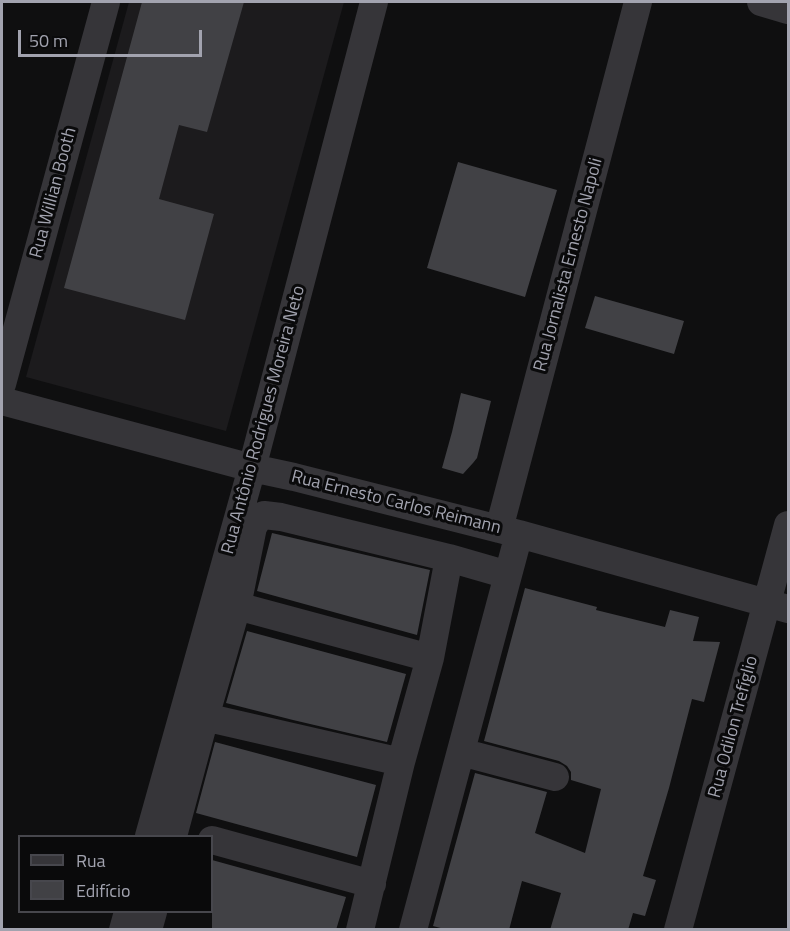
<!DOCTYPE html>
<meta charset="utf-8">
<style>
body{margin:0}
#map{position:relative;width:790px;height:931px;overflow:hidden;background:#0f0f10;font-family:"Titillium Web",sans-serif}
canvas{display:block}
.frame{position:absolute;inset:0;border:3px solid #a2a3af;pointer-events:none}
.legend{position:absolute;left:18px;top:835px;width:195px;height:78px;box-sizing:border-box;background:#0a0a0b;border:2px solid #47474d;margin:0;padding:8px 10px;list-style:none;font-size:18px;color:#a2a3af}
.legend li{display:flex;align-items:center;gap:12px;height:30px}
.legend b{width:30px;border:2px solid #47474d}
.scale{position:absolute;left:18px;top:30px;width:184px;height:27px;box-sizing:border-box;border:3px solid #a2a3af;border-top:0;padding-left:8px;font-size:18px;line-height:21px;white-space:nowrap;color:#a2a3af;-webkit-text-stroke:4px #0a0a0b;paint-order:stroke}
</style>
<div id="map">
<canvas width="790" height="931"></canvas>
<div class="frame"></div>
<ul class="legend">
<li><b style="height:8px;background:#363539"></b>Rua</li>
<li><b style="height:16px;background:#414145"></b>Edifício</li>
</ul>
<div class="scale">50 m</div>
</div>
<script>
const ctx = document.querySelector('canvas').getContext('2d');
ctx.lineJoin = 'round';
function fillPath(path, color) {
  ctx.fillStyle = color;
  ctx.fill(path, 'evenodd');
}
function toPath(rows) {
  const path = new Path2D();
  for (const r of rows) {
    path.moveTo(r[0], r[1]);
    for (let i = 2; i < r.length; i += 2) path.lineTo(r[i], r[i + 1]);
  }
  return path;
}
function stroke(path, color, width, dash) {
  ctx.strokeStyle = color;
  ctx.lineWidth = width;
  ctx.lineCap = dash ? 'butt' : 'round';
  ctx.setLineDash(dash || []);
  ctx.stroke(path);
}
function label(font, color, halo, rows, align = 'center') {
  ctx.font = font + ' "Titillium Web",sans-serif';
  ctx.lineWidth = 6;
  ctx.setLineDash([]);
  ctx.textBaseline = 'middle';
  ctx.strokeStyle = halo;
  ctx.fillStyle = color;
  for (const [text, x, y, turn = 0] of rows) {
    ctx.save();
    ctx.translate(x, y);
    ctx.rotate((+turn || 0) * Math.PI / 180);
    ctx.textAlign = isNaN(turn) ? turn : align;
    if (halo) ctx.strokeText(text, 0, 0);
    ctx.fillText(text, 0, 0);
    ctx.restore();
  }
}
const built = toPath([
 [129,2,344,2,226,431,26,377]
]);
const building = toPath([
 [142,2,244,2,207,132,179,125,159,199,214,214,185,320,64,288],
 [458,162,557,190,525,297,427,268],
 [595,296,684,321,674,354,585,328],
 [461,393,491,401,477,458,473,463,463,474,442,468,452,432],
 [272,533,430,570,417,635,257,591],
 [525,588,597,607,596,610,665,627,670,610,699,617,693,641,720,642,704,702,692,699,669,788,643,876,656,880,645,916,633,913,628,930,550,930,561,893,522,881,509,930,448,930,433,926,475,773,547,792,535,833,585,853,601,789,571,780,571,772,567,766,559,761,484,741],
 [247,631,406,674,387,742,293,720,226,703],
 [215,742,376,785,357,857,196,813],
 [212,860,346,897,336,930,212,930]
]);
const minor = toPath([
 [761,2,788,10],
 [2,384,106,2],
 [2,401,252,468,294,477,519,534,788,609],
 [499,529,638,2],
 [237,606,430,658],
 [187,713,401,762],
 [461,752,555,777],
 [149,836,252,468,374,2],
 [173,836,205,717,237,606,253,527,259,517,264,515,281,517,449,558],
 [212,840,372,884],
 [123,930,128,912],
 [148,930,153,912],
 [360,930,401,762,430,658,449,558,508,575],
 [413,930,519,534],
 [678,930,788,525]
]);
const streetNames = [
 ["Rua Willian Booth",54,193,-75],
 ["Rua Jornalista Ernesto Napoli",569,265,-75],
 ["Rua Antônio Rodrigues Moreira Neto",264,420,-75],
 ["Rua Ernesto Carlos Reimann",396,503,14],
 ["Rua Odilon Trefíglio",734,727,-75]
];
fillPath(built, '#1c1b1d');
fillPath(building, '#414145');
stroke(minor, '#363539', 28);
label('18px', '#a2a3af', '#0a0a0b', streetNames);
</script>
